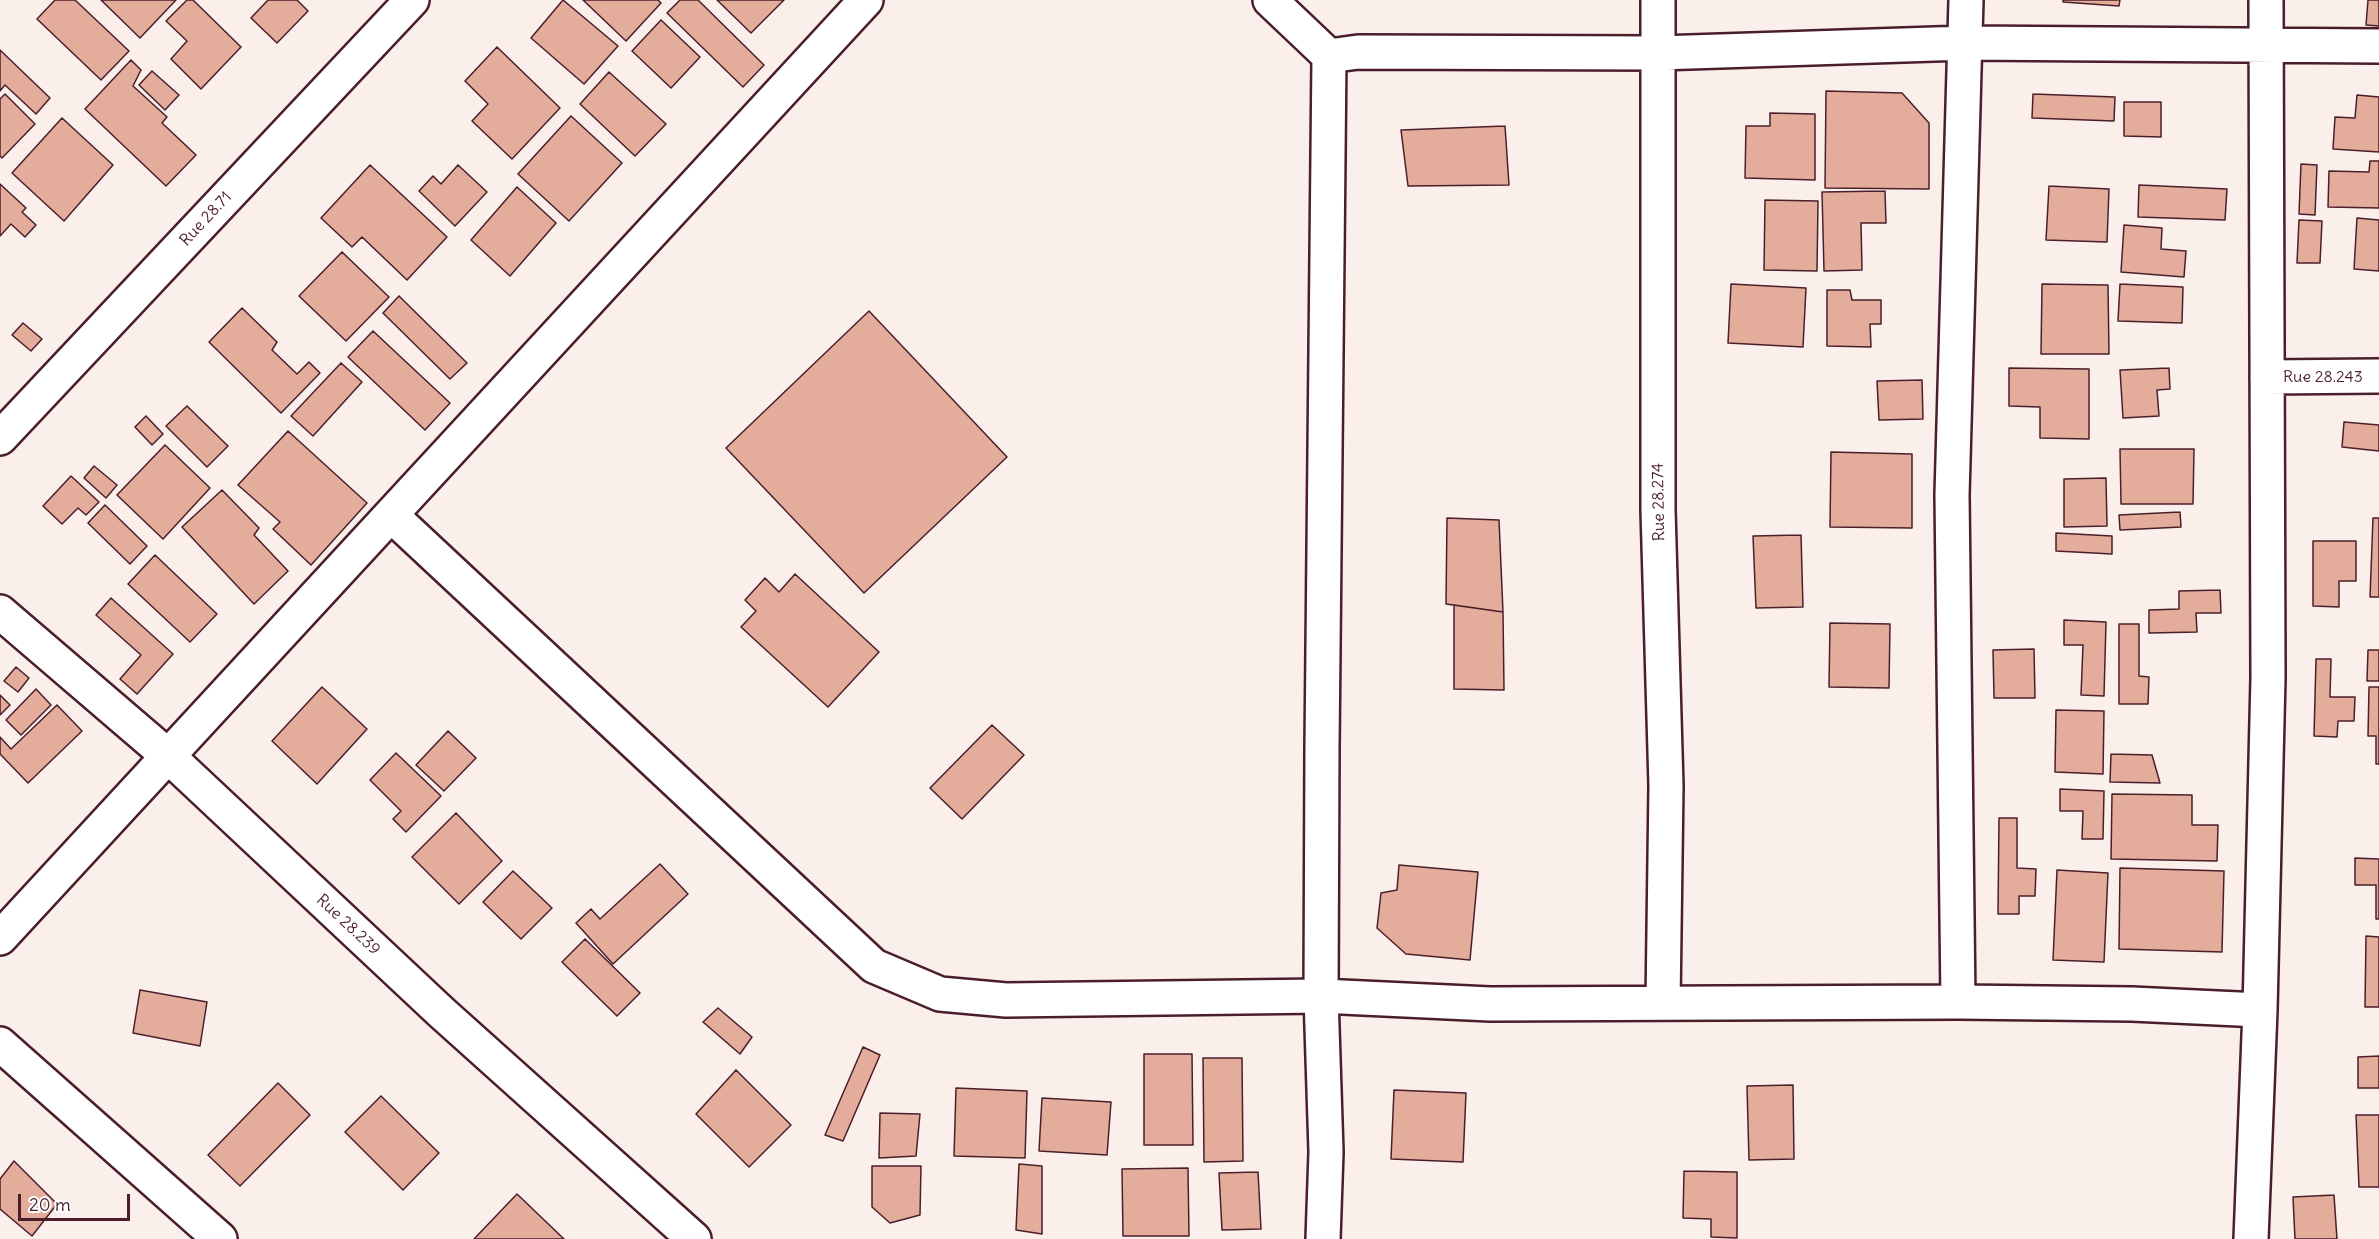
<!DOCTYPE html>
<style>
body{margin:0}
#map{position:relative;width:2379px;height:1239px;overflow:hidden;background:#faefeb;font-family:Delius,sans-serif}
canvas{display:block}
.scale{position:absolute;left:18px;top:1194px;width:112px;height:27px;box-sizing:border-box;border:3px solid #4a1f2b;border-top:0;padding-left:8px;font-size:18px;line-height:21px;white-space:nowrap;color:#4a1f2b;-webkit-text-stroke:4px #fff;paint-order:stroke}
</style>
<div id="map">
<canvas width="2379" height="1239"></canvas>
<div class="scale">20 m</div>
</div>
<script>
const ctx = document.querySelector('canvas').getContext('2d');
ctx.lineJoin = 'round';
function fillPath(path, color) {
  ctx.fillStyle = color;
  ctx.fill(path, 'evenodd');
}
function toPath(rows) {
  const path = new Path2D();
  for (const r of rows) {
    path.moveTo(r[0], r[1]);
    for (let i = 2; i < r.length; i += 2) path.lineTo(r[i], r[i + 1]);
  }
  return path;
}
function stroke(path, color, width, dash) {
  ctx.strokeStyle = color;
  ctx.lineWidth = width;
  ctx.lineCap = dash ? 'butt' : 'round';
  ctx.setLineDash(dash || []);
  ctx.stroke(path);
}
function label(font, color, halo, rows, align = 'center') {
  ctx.font = font + ' Delius,sans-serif';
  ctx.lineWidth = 4.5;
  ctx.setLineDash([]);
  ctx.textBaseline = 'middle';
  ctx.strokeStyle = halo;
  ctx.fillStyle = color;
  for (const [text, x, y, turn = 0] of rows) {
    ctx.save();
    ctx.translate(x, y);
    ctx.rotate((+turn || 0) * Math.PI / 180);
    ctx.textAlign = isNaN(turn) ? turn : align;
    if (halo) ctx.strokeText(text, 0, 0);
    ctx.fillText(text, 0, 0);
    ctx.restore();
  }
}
const building = toPath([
 [55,0,75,0,129,51,101,80,37,19,55,0],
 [101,0,176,0,140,38,101,0],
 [187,0,193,0,241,47,201,89,171,59,187,41,166,21,187,0],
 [268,0,297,0,308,11,277,43,251,18,268,0],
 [563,0,618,46,584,84,531,38,563,0],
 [583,0,658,0,661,3,626,41,583,0],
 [680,0,698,0,764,65,743,87,667,13,680,0],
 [717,0,784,0,751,33,717,0],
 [2063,0,2120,0,2119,6,2063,2,2063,0],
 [2368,0,2379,0,2379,26,2366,25,2368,0],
 [661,20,700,57,671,88,632,51,661,20],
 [497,47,560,108,512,159,472,121,488,104,465,81,497,47],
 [0,50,50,98,36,114,5,85,0,91,0,50],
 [131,60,141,70,133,86,167,117,162,123,196,155,166,186,85,109,131,60],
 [152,71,179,95,165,110,139,85,152,71],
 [609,72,666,124,635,156,580,104,609,72],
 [1826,91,1902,93,1929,123,1929,189,1825,188,1826,91],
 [5,94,35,124,2,158,0,156,0,99,5,94],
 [2033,94,2115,97,2114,121,2032,118,2033,94],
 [2357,95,2379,97,2379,152,2333,149,2335,117,2355,118,2357,95],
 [2124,102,2161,102,2161,137,2124,136,2124,102],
 [1770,113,1815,114,1815,180,1745,178,1746,126,1770,126,1770,113],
 [571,116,622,163,569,221,518,174,571,116],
 [62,118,113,165,64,221,12,173,62,118],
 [1505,126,1509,185,1408,186,1401,130,1505,126],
 [2370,161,2379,161,2379,208,2328,207,2329,171,2369,172,2370,161],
 [2301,164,2317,165,2315,215,2299,214,2301,164],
 [370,165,447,237,407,280,362,237,352,247,321,218,370,165],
 [458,165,487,192,455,226,419,191,433,176,441,184,458,165],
 [0,184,26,208,22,212,36,225,25,237,11,224,0,236,0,184],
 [2139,185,2227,189,2225,220,2138,217,2139,185],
 [2049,186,2109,189,2107,242,2046,240,2049,186],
 [517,187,556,223,510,276,471,240,517,187],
 [1885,191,1886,223,1861,223,1862,270,1824,271,1822,192,1885,191],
 [1765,200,1818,201,1817,271,1764,270,1765,200],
 [2357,218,2379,220,2379,271,2354,269,2357,218],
 [2299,220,2322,221,2320,263,2297,263,2299,220],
 [2124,225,2162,228,2161,249,2186,251,2184,277,2121,272,2124,225],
 [342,252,389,297,346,341,299,296,342,252],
 [1731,284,1806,288,1803,347,1728,343,1731,284],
 [2042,284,2108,285,2109,354,2041,354,2042,284],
 [2120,284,2183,287,2182,323,2118,321,2120,284],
 [1827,290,1850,290,1852,300,1881,300,1881,324,1870,324,1871,347,1827,346,1827,290],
 [399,296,467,363,450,379,383,313,399,296],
 [242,308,277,342,272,350,297,374,309,362,320,373,281,413,209,342,242,308],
 [869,311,1007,457,864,593,726,448,869,311],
 [23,323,42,339,31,351,12,335,23,323],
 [373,331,450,403,425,430,348,357,373,331],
 [341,363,362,382,313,436,291,416,341,363],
 [2009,368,2089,369,2089,439,2040,438,2040,407,2009,406,2009,368],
 [2169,368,2170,389,2157,390,2159,416,2123,418,2120,370,2169,368],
 [1922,380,1923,419,1879,420,1877,381,1922,380],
 [187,406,228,446,207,467,166,426,187,406],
 [146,416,163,434,152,445,135,427,146,416],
 [2344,422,2379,425,2379,451,2342,447,2344,422],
 [288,431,367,503,311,565,273,529,280,522,238,485,288,431],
 [165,445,210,488,163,539,117,495,165,445],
 [2120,449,2194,449,2193,504,2121,504,2120,449],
 [1831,452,1912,454,1912,528,1830,527,1831,452],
 [94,466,117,485,106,498,84,478,94,466],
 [71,476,99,502,86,515,78,508,62,524,43,506,71,476],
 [2106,478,2107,526,2064,527,2064,479,2106,478],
 [222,490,259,528,254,535,288,571,254,604,182,527,222,490],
 [105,505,147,546,130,564,88,523,105,505],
 [2180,512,2181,527,2120,530,2119,515,2180,512],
 [1447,518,1499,520,1503,612,1446,604,1447,518],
 [2373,518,2379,518,2379,597,2370,597,2373,518],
 [2056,533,2112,536,2112,554,2056,551,2056,533],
 [1801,535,1803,607,1756,608,1753,536,1801,535],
 [2313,541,2356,541,2356,581,2339,581,2339,607,2313,606,2313,541],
 [155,555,217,614,190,642,128,584,155,555],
 [795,574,879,652,828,707,741,627,756,611,745,600,765,578,779,592,795,574],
 [2220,590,2221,613,2196,613,2197,632,2149,633,2149,610,2179,609,2179,591,2220,590],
 [111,598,173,654,137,694,120,679,141,655,96,615,111,598],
 [1454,605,1503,612,1504,690,1454,689,1454,605],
 [2064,620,2106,622,2104,696,2081,695,2083,645,2064,645,2064,620],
 [1830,623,1890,624,1889,688,1829,687,1830,623],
 [2119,624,2139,624,2139,676,2149,677,2148,704,2119,704,2119,624],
 [2034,649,2035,698,1994,698,1993,650,2034,649],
 [2368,650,2379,650,2379,681,2367,681,2368,650],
 [2316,659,2331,659,2330,697,2355,697,2354,721,2338,721,2337,737,2314,736,2316,659],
 [16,667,29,678,18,692,4,681,16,667],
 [322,687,367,729,317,784,272,741,322,687],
 [2369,687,2379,687,2379,764,2376,764,2376,736,2368,736,2369,687],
 [36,689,51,705,21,735,6,720,36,689],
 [0,695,10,705,0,715,0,695],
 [57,705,82,731,28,783,0,754,0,737,11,749,57,705],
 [2056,710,2104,711,2103,774,2055,772,2056,710],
 [992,725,1024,755,962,819,930,788,992,725],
 [448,731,476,758,444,791,416,765,448,731],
 [396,753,441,796,406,832,393,819,401,811,370,780,396,753],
 [2111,754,2152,755,2160,783,2110,782,2111,754],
 [2060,789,2104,791,2103,839,2082,839,2083,811,2060,811,2060,789],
 [2112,794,2192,795,2192,825,2218,825,2217,861,2111,859,2112,794],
 [456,813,502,861,459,904,412,857,456,813],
 [1999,818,2017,818,2017,868,2036,869,2035,896,2019,896,2019,914,1998,914,1999,818],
 [2355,858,2379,859,2379,919,2376,919,2376,885,2355,885,2355,858],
 [660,864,688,894,613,964,576,923,591,909,600,919,660,864],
 [1399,865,1478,872,1470,960,1406,954,1377,928,1381,893,1397,890,1399,865],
 [2120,868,2224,871,2222,952,2119,949,2120,868],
 [2057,870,2108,873,2104,962,2053,960,2057,870],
 [513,871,552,908,521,939,483,902,513,871],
 [2366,936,2379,937,2379,1007,2365,1007,2366,936],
 [585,939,640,993,617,1016,562,962,585,939],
 [140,990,207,1002,200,1046,133,1033,140,990],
 [718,1008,752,1037,740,1054,703,1022,718,1008],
 [863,1047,880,1055,843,1141,825,1135,863,1047],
 [1144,1054,1192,1054,1193,1145,1144,1145,1144,1054],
 [2379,1056,2379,1088,2358,1088,2358,1057,2379,1056],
 [1203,1058,1242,1058,1243,1161,1204,1162,1203,1058],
 [736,1070,791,1125,749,1167,696,1114,736,1070],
 [278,1083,310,1115,240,1186,208,1155,278,1083],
 [1793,1085,1794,1159,1749,1160,1747,1086,1793,1085],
 [956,1088,1027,1091,1025,1158,954,1156,956,1088],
 [1394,1090,1466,1093,1463,1162,1391,1159,1394,1090],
 [381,1096,439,1153,403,1190,345,1132,381,1096],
 [1042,1098,1111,1102,1107,1155,1039,1151,1042,1098],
 [880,1113,920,1114,916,1156,879,1158,880,1113],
 [2356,1115,2379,1115,2379,1187,2359,1187,2356,1115],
 [14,1161,57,1204,32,1236,0,1209,0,1179,14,1161],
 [1019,1164,1042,1166,1042,1234,1016,1230,1019,1164],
 [872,1166,921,1166,920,1215,890,1223,872,1207,872,1166],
 [1188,1168,1189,1236,1123,1236,1122,1169,1188,1168],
 [1684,1171,1737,1172,1737,1238,1711,1237,1711,1219,1683,1218,1684,1171],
 [1258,1172,1261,1229,1222,1230,1219,1173,1258,1172],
 [517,1194,564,1239,474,1239,517,1194],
 [2334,1195,2337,1239,2295,1239,2293,1197,2334,1195]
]);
const minor = toPath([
 [1270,0,1329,56,1322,746,1321,996,1326,1152,1323,1239],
 [1658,0,1658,510,1666,786,1663,1003],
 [1329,56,1358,52,1659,53,1965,43,2379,46],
 [2267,377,2379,376],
 [0,438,412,0],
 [391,515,874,966,940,994,1006,1000,1321,996,1490,1004,1958,1002,2132,1004,2260,1010],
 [0,612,168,756,441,1012,694,1239],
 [0,938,866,0],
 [1958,1002,1952,495,1966,0],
 [0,1044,220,1239],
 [2251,1239,2260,1010,2268,678,2266,0]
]);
const streetNames = [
 ["Rue 28.71",206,219,-47],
 ["Rue 28.243",2323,377],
 ["Rue 28.274",1659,502,-91],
 ["Rue 28.239",348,925,43]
];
fillPath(building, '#e4ad9b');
stroke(building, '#4a1f2b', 1.5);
stroke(minor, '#4a1f2b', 38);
stroke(minor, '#fff', 33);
label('16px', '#4a1f2b', '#fff', streetNames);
</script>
